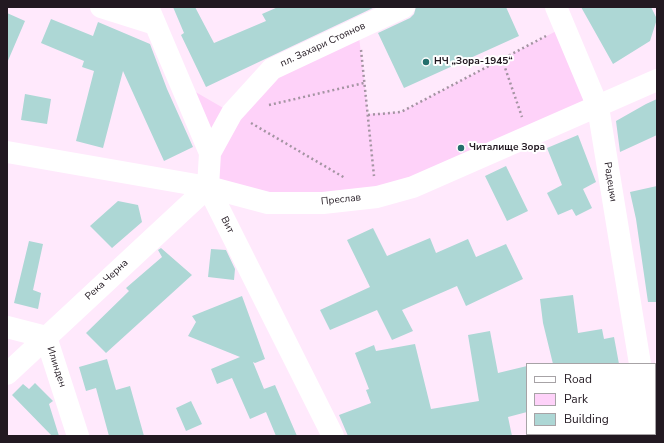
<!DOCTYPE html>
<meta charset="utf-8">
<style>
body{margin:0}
#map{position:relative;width:664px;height:443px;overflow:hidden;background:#ffe9fc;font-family:"Nunito Sans",sans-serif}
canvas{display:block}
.frame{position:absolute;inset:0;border:8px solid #221921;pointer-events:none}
.legend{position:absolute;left:526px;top:363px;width:130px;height:72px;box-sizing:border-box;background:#fff;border:1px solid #a7a3a6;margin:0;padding:5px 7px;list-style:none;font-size:12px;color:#221921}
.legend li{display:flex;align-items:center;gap:8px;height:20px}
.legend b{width:20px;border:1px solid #a7a3a6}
</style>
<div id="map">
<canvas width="664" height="443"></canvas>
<div class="frame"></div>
<ul class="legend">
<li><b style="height:5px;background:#fff"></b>Road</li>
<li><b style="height:11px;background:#fed2f9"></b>Park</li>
<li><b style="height:11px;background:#add7d5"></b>Building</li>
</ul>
</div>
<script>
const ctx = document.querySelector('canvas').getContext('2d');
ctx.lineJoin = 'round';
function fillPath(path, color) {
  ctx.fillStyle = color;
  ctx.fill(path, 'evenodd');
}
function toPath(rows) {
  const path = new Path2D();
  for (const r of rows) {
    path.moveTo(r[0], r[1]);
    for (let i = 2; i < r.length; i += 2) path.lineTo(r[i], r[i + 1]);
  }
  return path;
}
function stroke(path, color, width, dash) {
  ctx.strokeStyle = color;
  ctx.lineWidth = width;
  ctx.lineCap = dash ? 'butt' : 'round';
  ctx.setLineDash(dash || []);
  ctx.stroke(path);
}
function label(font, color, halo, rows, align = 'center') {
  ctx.font = font + ' "Nunito Sans",sans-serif';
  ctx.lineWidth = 4;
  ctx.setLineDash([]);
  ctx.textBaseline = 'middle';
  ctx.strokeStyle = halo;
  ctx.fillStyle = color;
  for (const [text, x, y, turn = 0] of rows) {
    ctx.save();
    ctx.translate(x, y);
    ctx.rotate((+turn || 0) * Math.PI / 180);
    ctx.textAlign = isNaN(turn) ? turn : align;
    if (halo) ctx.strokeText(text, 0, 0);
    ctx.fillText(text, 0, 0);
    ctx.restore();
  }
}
const green = toPath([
 [564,27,598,107,413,187,323,203,208,187,180,83,232,113,272,69,358,28,368,114,401,112]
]);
const building = toPath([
 [173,7,195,7,214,43,266,21,262,14,278,7,375,7,206,87,181,35,184,33],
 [416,7,506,7,519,36,404,88,378,33,410,18,414,14],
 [581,7,651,7,657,19,650,41,613,64],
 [7,13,25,21,7,63],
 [51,19,93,36,98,22,150,44,167,89,193,147,164,161,123,71,103,148,76,141,94,71,82,67,84,61,41,43],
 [25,94,51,99,47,124,21,120],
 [657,99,657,135,620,152,616,121,646,104],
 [578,135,596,182,583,189,592,208,576,216,572,209,558,215,547,193,562,185,547,148],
 [506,166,528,211,507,221,485,176],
 [657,186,657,302,648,302,636,219,630,192],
 [118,201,138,205,142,222,112,248,90,226],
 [373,228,387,256,430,238,436,253,468,239,476,257,506,244,523,279,466,306,457,286,402,310,413,331,392,340,377,310,330,330,320,310,370,287,347,240],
 [29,241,43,244,33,290,41,293,38,309,14,303],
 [161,248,192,275,106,353,86,333,129,291,126,288,162,257,158,250],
 [211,249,226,250,235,269,234,280,208,277],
 [573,295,578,333,602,329,604,339,614,337,619,364,553,364,543,323,540,299],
 [242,296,265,359,255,363,253,362,264,389,275,385,297,436,276,436,266,412,250,419,232,378,217,384,211,369,240,357,188,336,196,322,192,316],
 [490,331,498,373,527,366,527,412,508,417,512,436,348,436,339,415,371,403,366,390,369,389,355,353,374,345,376,351,415,344,431,409,479,401,468,335],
 [107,359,116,390,130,386,144,436,109,436,96,388,86,391,79,367],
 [35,383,53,401,49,404,59,436,52,436,12,395,23,384,29,389],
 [191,401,202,424,186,431,176,408]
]);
const path = toPath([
 [361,50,374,176],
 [502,59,522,117],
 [269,105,364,83],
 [368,115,401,112,546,36],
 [251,123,345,178]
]);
const street = toPath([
 [101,7,155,24],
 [148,7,210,153,208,187,333,436],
 [556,7,598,107,640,364],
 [210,153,232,113,272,69,404,7],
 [7,327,46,337,78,436],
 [7,374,208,187],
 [651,434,652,436]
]);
const secondary = toPath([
 [7,152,208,187,268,203,323,203,377,197,413,187,657,80]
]);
const markers = [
 [426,62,4,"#246f6d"],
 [461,148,4,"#246f6d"]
];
const streetNames = [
 ["пл. Захари Стоянов",323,45,-25],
 ["Радецки",610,182,81],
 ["Преслав",341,200,-6],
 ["Вит",227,225,63],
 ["Река Черна",107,280,-43],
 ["Илинден",56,367,72]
];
const poiNames = [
 ["НЧ „Зора-1945“",434,62],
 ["Читалище Зора",469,148]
];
fillPath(green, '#fed2f9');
fillPath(building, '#add7d5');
stroke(path, '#a494a2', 2.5, [2, 3]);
stroke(street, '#fff', 22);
stroke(secondary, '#fff', 22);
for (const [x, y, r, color] of markers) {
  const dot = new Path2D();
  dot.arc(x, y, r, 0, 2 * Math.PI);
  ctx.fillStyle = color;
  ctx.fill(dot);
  stroke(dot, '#fff', 1.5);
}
label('10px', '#221921', '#fff', streetNames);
label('bold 10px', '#221921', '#fff', poiNames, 'left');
</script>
